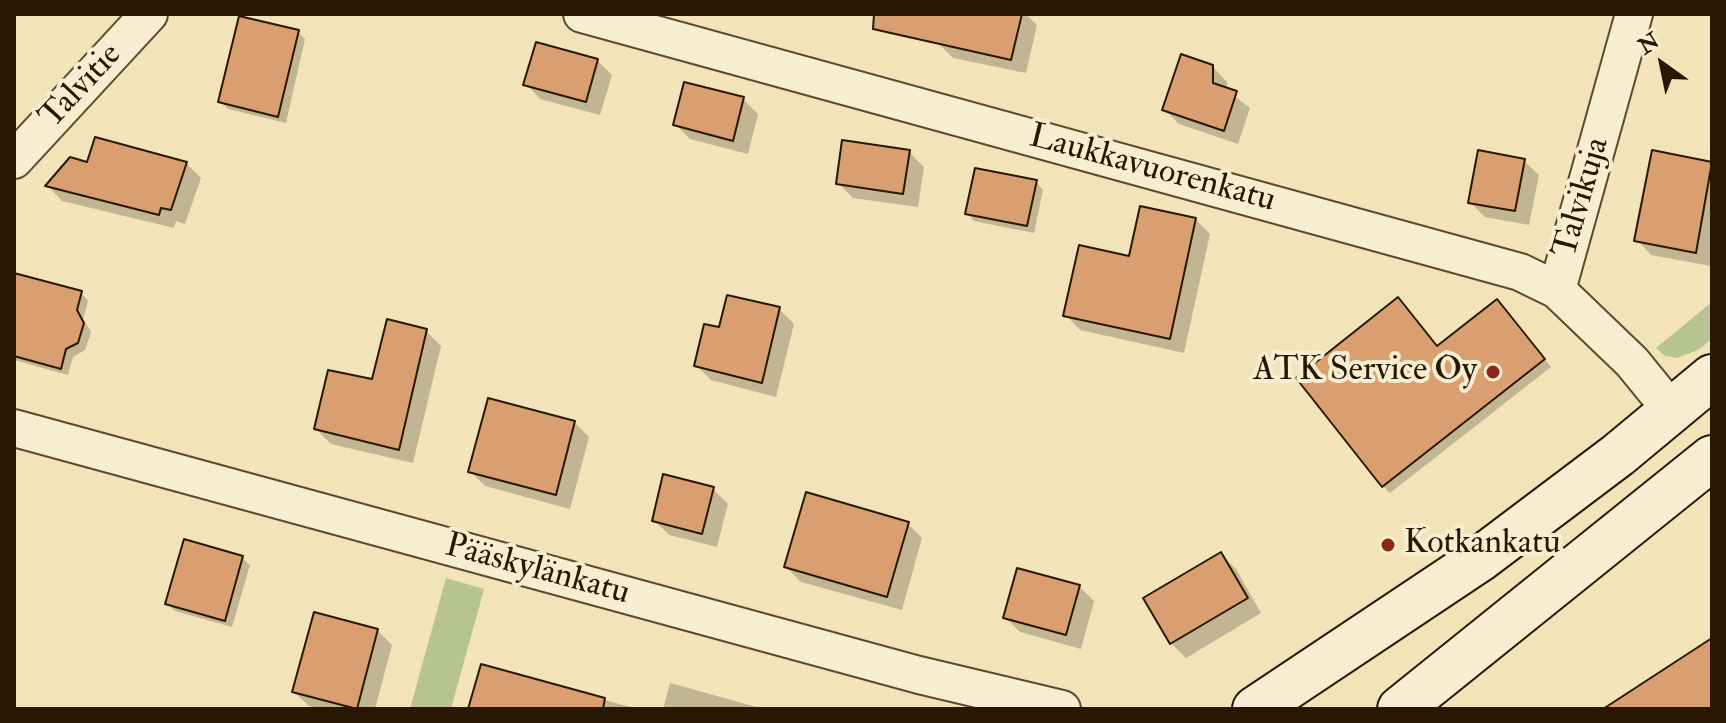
<!DOCTYPE html>
<meta charset="utf-8">
<style>
body{margin:0}
#map{position:relative;width:1726px;height:723px;overflow:hidden;background:#f2e3b8;font-family:"IM FELL Double Pica",serif}
canvas{display:block}
.frame{position:absolute;inset:0;border:16px solid #281702;pointer-events:none}
.north{position:absolute;left:1622px;top:24px;width:80px;height:80px;-webkit-text-stroke:6px #f7edd1;paint-order:stroke;rotate:327deg;font-size:22px;font-weight:700;line-height:32px;text-align:center;color:#281702}
.north::after{content:'';display:block;margin:auto;width:28px;height:36px;background:#281702;clip-path:polygon(50% 0,100% 100%,50% 72%,0 100%)}
</style>
<div id="map">
<canvas width="1726" height="723"></canvas>
<div class="frame"></div>
<div class="north">N</div>
</div>
<script>
const ctx = document.querySelector('canvas').getContext('2d');
ctx.lineJoin = 'round';
function fillPath(path, color) {
  ctx.fillStyle = color;
  ctx.fill(path, 'evenodd');
}
function toPath(rows) {
  const path = new Path2D();
  for (const r of rows) {
    path.moveTo(r[0], r[1]);
    for (let i = 2; i < r.length; i += 2) path.lineTo(r[i], r[i + 1]);
  }
  return path;
}
function stroke(path, color, width, dash) {
  ctx.strokeStyle = color;
  ctx.lineWidth = width;
  ctx.lineCap = dash ? 'butt' : 'round';
  ctx.setLineDash(dash || []);
  ctx.stroke(path);
}
function label(font, color, halo, rows, align = 'center') {
  ctx.font = font + ' "IM FELL Double Pica",serif';
  ctx.lineWidth = 8;
  ctx.setLineDash([]);
  ctx.textBaseline = 'middle';
  ctx.strokeStyle = halo;
  ctx.fillStyle = color;
  for (const [text, x, y, turn = 0] of rows) {
    ctx.save();
    ctx.translate(x, y);
    ctx.rotate((+turn || 0) * Math.PI / 180);
    ctx.textAlign = isNaN(turn) ? turn : align;
    if (halo) ctx.strokeText(text, 0, 0);
    ctx.fillText(text, 0, 0);
    ctx.restore();
  }
}
const green = toPath([
 [1712,302,1712,339,1698,350,1677,358,1665,356,1656,348],
 [446,578,484,589,451,709,410,709]
]);
const shadow = toPath([
 [944,14,1026,14,1037,25,1026,73,953,58,938,43],
 [298,32,305,39,286,123,228,109,221,102],
 [597,60,612,75,600,115,540,99,526,84],
 [1212,66,1227,82,1227,90,1250,108,1238,144,1179,124,1164,109],
 [743,99,758,114,748,154,690,139,675,124],
 [909,152,924,167,918,207,853,198,838,183],
 [1654,152,1712,164,1711,266,1651,255,1637,240],
 [1524,161,1539,175,1529,225,1485,217,1470,202],
 [186,163,201,178,185,224,176,221,174,228,62,201,48,186,88,165],
 [1036,182,1043,190,1034,233,974,221,967,213],
 [1195,219,1210,234,1184,353,1080,330,1066,315,1131,258],
 [14,290,81,293,88,301,83,319,91,332,85,350,73,357,68,375,14,360],
 [779,309,794,324,776,397,711,380,696,365],
 [1504,309,1551,367,1390,493,1383,486,1437,348],
 [426,331,441,346,413,463,331,444,316,429,374,382],
 [574,422,589,437,570,509,485,486,470,471],
 [713,489,728,504,717,547,669,535,654,520],
 [908,524,922,538,902,610,801,582,786,567],
 [1221,555,1236,569,1261,613,1186,658,1171,643],
 [242,558,250,565,232,627,175,611,167,604],
 [1079,586,1094,601,1081,649,1020,632,1005,617],
 [377,630,392,645,375,709,319,709,309,706,294,692],
 [482,667,638,709,471,709],
 [670,683,764,709,663,709]
]);
const building = toPath([
 [874,14,1022,14,1011,60,873,29,874,14],
 [239,16,299,30,278,117,218,102,239,16],
 [536,42,598,59,586,102,523,85,536,42],
 [1181,54,1213,65,1213,83,1237,91,1224,131,1162,110,1181,54],
 [684,82,744,97,733,141,673,125,684,82],
 [95,137,187,162,171,210,161,208,159,215,45,186,70,157,87,162,95,137],
 [842,140,910,150,903,194,836,184,842,140],
 [1478,150,1525,159,1515,211,1468,203,1478,150],
 [1652,150,1712,162,1696,253,1634,241,1652,150],
 [975,168,1037,180,1027,226,965,214,975,168],
 [1140,206,1196,218,1170,339,1063,316,1079,245,1129,256,1140,206],
 [14,273,82,291,77,310,84,323,78,343,66,349,61,369,14,356,14,273],
 [727,295,780,307,762,383,694,366,704,324,719,327,727,295],
 [1398,297,1437,346,1497,299,1545,359,1382,487,1296,378,1398,297],
 [387,319,427,329,399,450,314,429,328,370,372,379,387,319],
 [488,398,575,421,556,495,468,472,488,398],
 [663,474,714,487,702,534,652,521,663,474],
 [806,492,909,522,887,597,784,567,806,492],
 [184,539,243,556,225,621,165,604,184,539],
 [1221,552,1248,598,1170,644,1143,598,1221,552],
 [1017,568,1080,585,1066,635,1003,618,1017,568],
 [314,612,378,629,357,709,292,692,314,612],
 [1712,638,1712,709,1603,709,1712,638],
 [481,664,605,698,603,709,468,709,481,664]
]);
const street = toPath([
 [582,14,1520,272,1557,290,1632,362,1672,411],
 [14,160,149,14],
 [1557,290,1634,14],
 [14,428,919,675,1062,709]
]);
const secondary = toPath([
 [1255,709,1480,559,1618,455,1712,377],
 [1400,709,1712,458]
]);
const markers = [
 [1493,372,8,"#8f2418"],
 [1388,545,8,"#8f2418"]
];
const streetNames = [
 ["Talvitie",82,87,-47],
 ["Laukkavuorenkatu",1152,170,15],
 ["Talvikuja",1583,198,-74],
 ["Pääskylänkatu",537,571,15]
];
const poiNames = [
 ["ATK Service Oy",1477,372],
 ["Kotkankatu",1404,545,"left"]
];
fillPath(green, '#b7c491');
fillPath(shadow, '#0003');
fillPath(building, '#d99f71');
stroke(building, '#281702', 2);
stroke(street, '#5a4a30', 40);
stroke(secondary, '#281702', 48);
stroke(street, '#f7edd1', 36);
stroke(secondary, '#f7edd1', 44);
for (const [x, y, r, color] of markers) {
  const dot = new Path2D();
  dot.arc(x, y, r, 0, 2 * Math.PI);
  ctx.fillStyle = color;
  ctx.fill(dot);
  stroke(dot, '#f7edd1', 3);
}
label('34px', '#281702', '#f7edd1', streetNames);
label('34px', '#281702', '#f7edd1', poiNames, 'right');
</script>
